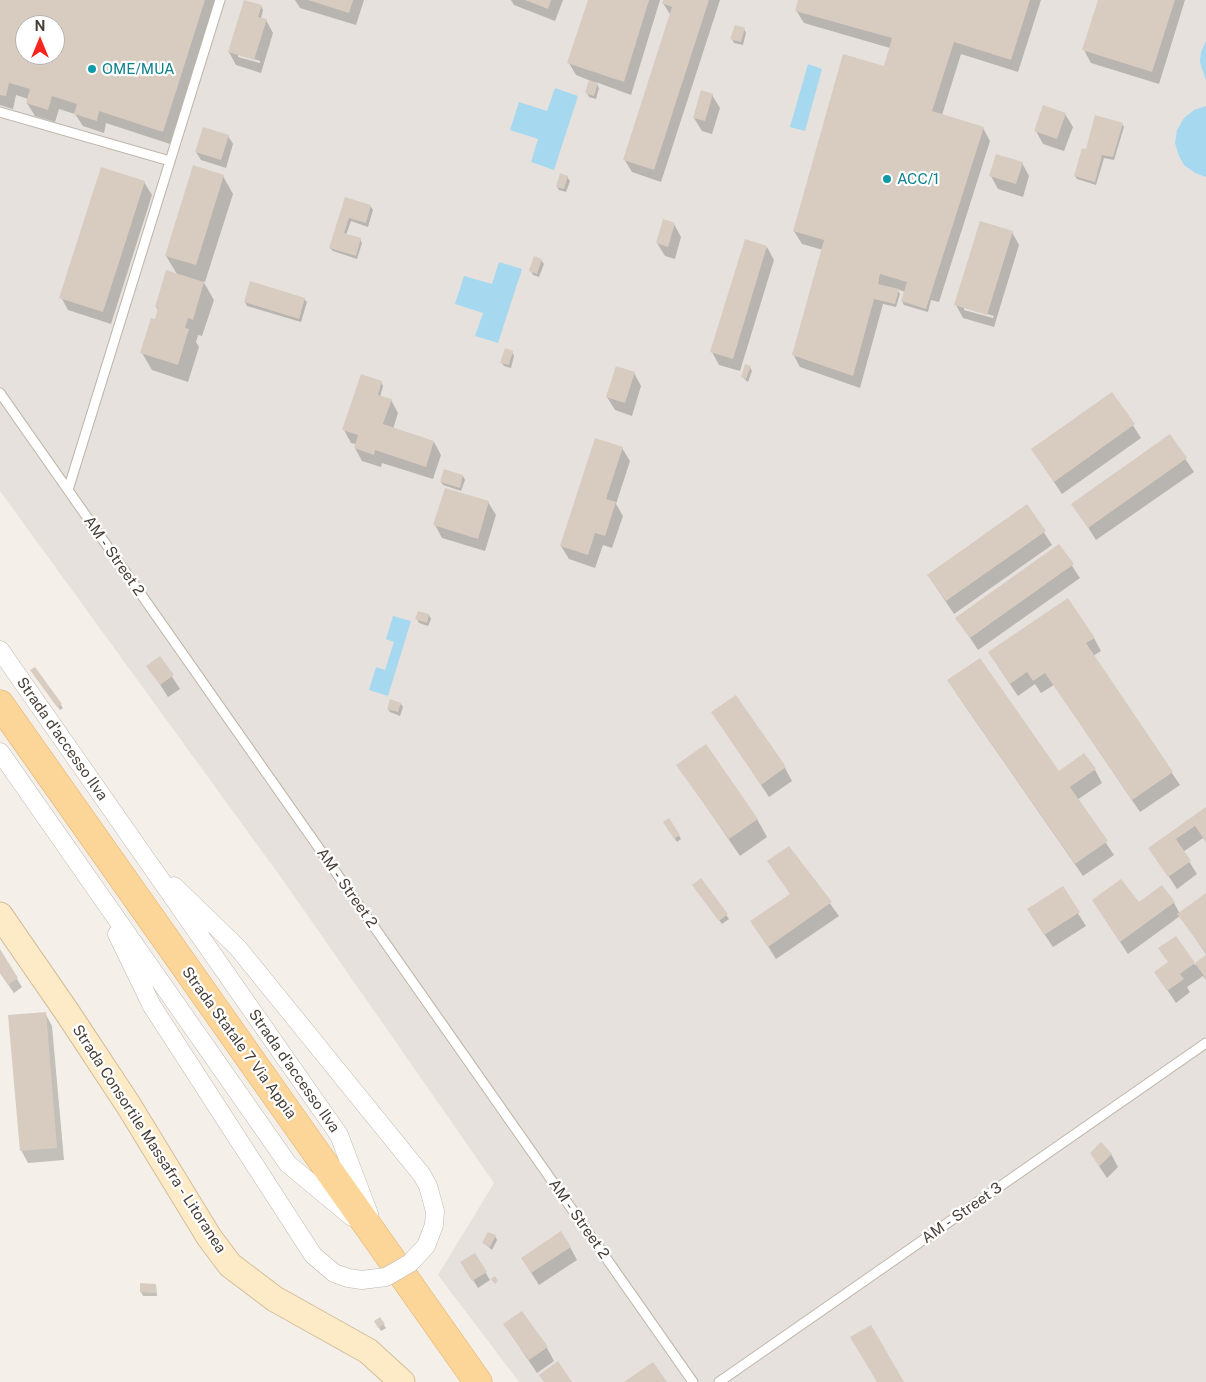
<!DOCTYPE html>
<style>
body{margin:0}
#map{position:relative;width:1206px;height:1382px;overflow:hidden;background:#f4efe8;font-family:"Public Sans",sans-serif}
canvas{display:block}
.north{position:absolute;left:15px;top:15px;width:50px;height:50px;box-sizing:border-box;background:#fff;border:1px solid #b5b2af;border-radius:50%;rotate:0deg;font-size:14px;font-weight:700;line-height:20px;text-align:center;color:#473f37}
.north::after{content:'';display:block;margin:auto;width:18px;height:22px;background:#f6251d;clip-path:polygon(50% 0,100% 100%,50% 72%,0 100%)}
</style>
<div id="map">
<canvas width="1206" height="1382"></canvas>
<div class="north">N</div>
</div>
<script>
const ctx = document.querySelector('canvas').getContext('2d');
ctx.lineJoin = 'round';
function fillPath(path, color) {
  ctx.fillStyle = color;
  ctx.fill(path, 'evenodd');
}
function toPath(rows) {
  const path = new Path2D();
  for (const r of rows) {
    path.moveTo(r[0], r[1]);
    for (let i = 2; i < r.length; i += 2) path.lineTo(r[i], r[i + 1]);
  }
  return path;
}
function stroke(path, color, width, dash) {
  ctx.strokeStyle = color;
  ctx.lineWidth = width;
  ctx.lineCap = dash ? 'butt' : 'round';
  ctx.setLineDash(dash || []);
  ctx.stroke(path);
}
function label(font, color, halo, rows, align = 'center') {
  ctx.font = font + ' "Public Sans",sans-serif';
  ctx.lineWidth = 4.5;
  ctx.setLineDash([]);
  ctx.textBaseline = 'middle';
  ctx.strokeStyle = halo;
  ctx.fillStyle = color;
  for (const [text, x, y, turn = 0] of rows) {
    ctx.save();
    ctx.translate(x, y);
    ctx.rotate((+turn || 0) * Math.PI / 180);
    ctx.textAlign = isNaN(turn) ? turn : align;
    if (halo) ctx.strokeText(text, 0, 0);
    ctx.fillText(text, 0, 0);
    ctx.restore();
  }
}
const industrial = toPath([
 [0,0,1206,0,1206,1382,519,1382,438,1275,494,1183,285,883,0,491],
 [25,25,55,25,55,55,25,55]
]);
const water = toPath([
 [1206,41,1206,81,1200,62,1201,52],
 [808,64,822,69,805,131,790,127],
 [555,88,578,96,554,170,531,162,538,139,510,130,519,102,547,111],
 [1206,106,1206,177,1195,173,1184,165,1179,156,1175,143,1177,130,1184,118,1194,110],
 [499,262,522,269,498,343,475,336,483,313,455,304,464,276,492,284],
 [393,616,411,621,388,696,369,690,376,667,385,670,394,642,386,639]
]);
const shadow = toPath([
 [0,0,216,0,170,144,106,123,104,133,83,126,75,114,59,109,55,122,35,116,27,103,28,99,16,95,13,109,0,105],
 [25,25,55,25,55,55,25,55],
 [295,0,364,0,356,25,300,8],
 [511,0,563,0,555,21,514,5],
 [590,0,660,0,631,95,596,82,599,88,596,99,589,97,587,93,591,81,576,75,569,63],
 [664,0,720,0,661,182,632,172,624,159,671,16,663,3],
 [799,0,1041,0,1018,72,961,54,942,115,983,128,990,141,939,302,931,300,928,312,904,305,902,301,905,292,897,289,900,294,896,307,883,304,860,388,800,367,793,354,823,250,802,244,794,231,885,67,890,48,804,23,796,10],
 [1099,0,1185,0,1159,84,1091,63,1084,50],
 [261,6,263,10,261,18,266,20,273,33,261,73,236,65,229,52],
 [238,54,260,61,260,63,238,57],
 [744,29,746,33,743,45,734,43,732,39],
 [712,95,720,108,712,134,702,131,694,118],
 [1065,114,1073,127,1064,151,1043,144,1036,131],
 [1122,124,1124,127,1114,160,1104,158,1096,185,1077,179,1075,176,1086,150],
 [228,136,233,144,226,168,201,160,196,152],
 [1022,163,1029,176,1023,197,998,189,991,176],
 [223,176,233,194,205,282,203,281,214,300,202,336,198,335,196,342,199,347,188,382,152,370,142,353,159,311,156,307,177,274,166,256],
 [567,177,570,181,566,192,559,190,557,187],
 [144,182,152,195,111,324,68,310,61,297],
 [345,199,371,207,373,210,368,227,351,221,346,235,360,239,362,243,357,259,333,251,330,248],
 [674,224,681,237,675,259,665,256,657,243],
 [1012,232,1019,245,994,327,963,318,956,305],
 [964,307,994,316,993,318,964,310],
 [767,247,774,260,740,371,719,365,712,352],
 [541,260,544,264,539,277,533,275,531,271],
 [304,299,307,302,301,322,247,306,245,302],
 [512,352,514,356,511,368,504,366,502,363],
 [750,367,752,371,748,382,742,377],
 [634,373,641,386,632,416,615,410,607,397],
 [381,382,383,386,380,397,391,400,398,413,393,429,434,442,441,455,433,479,382,463,381,467,362,461,355,448,356,444,351,443,344,430],
 [1112,393,1141,438,1062,494,1032,449],
 [1170,436,1194,472,1096,540,1073,504],
 [622,448,630,461,616,504,623,516,612,548,603,545,595,568,569,559,561,546],
 [463,476,465,480,461,491,443,485,441,482],
 [488,502,496,515,485,551,442,538,435,525],
 [1027,506,1052,545,954,614,928,575],
 [1059,546,1080,578,978,650,957,618],
 [429,615,431,619,428,626,419,623,417,619],
 [1094,638,1101,651,1093,656,1180,785,1140,812,1054,685,1041,693,1035,684,1018,696,997,665],
 [160,658,180,689,168,697,148,666],
 [35,669,61,705,63,708,60,710,34,674],
 [956,693,1058,772,1095,770,1102,783,1077,800,1114,855,1083,876],
 [401,704,403,707,400,716,390,712,388,709],
 [713,713,785,768,792,781,769,797],
 [678,765,757,819,767,837,740,856],
 [1206,809,1206,842,1203,838,1183,852,1197,874,1177,889,1150,848],
 [669,820,681,839,677,842,665,823],
 [789,847,839,916,776,959,752,921,790,895],
 [701,880,729,919,722,924,696,889],
 [1062,888,1086,926,1053,947,1036,922],
 [1206,894,1206,954,1180,916,1128,954,1101,913,1139,904,1174,903,1180,914],
 [1175,938,1195,965,1206,957,1206,980,1203,976,1187,987,1190,992,1176,1003,1164,985],
 [0,952,22,987,14,993,0,973],
 [45,1013,52,1026,64,1160,28,1163,21,1150],
 [1111,1154,1118,1167,1107,1178,1099,1166],
 [495,1236,497,1240,492,1250,484,1243],
 [570,1247,577,1260,539,1285,530,1271],
 [474,1254,490,1280,478,1288,462,1262],
 [156,1285,157,1296,143,1296,141,1292],
 [380,1319,386,1328,381,1331,375,1321],
 [504,1324,547,1348,554,1361,537,1373]
]);
const building = toPath([
 [0,0,205,0,163,132,99,111,97,121,74,114,77,104,52,96,48,110,26,103,30,89,9,83,6,96,0,95],
 [25,25,55,25,55,55,25,55],
 [244,0,262,5,258,17,267,19,254,60,228,52],
 [308,0,353,0,349,13],
 [525,0,551,0,548,9],
 [588,0,649,0,624,82,567,63],
 [663,0,709,0,654,170,623,160,672,7,662,3],
 [798,0,1030,0,1011,60,954,42,932,111,984,127,926,309,901,301,907,282,880,274,878,284,899,289,895,304,874,299,853,376,792,355,824,240,793,231,843,54,884,66,892,38,795,11],
 [1098,0,1175,0,1152,72,1082,50],
 [735,25,745,28,741,42,730,39],
 [589,80,598,83,594,96,585,93],
 [701,90,713,94,705,121,693,118],
 [1043,105,1066,113,1057,139,1034,131],
 [1095,115,1123,123,1113,157,1102,155,1095,182,1074,176,1082,148,1086,149],
 [203,127,229,135,221,160,195,152],
 [996,154,1023,162,1016,184,989,176],
 [193,165,224,175,196,265,165,256],
 [101,167,145,181,103,312,59,298],
 [560,173,568,176,564,189,556,187],
 [345,197,371,205,366,223,349,218,344,233,361,238,356,256,329,248],
 [663,219,675,223,668,247,656,243],
 [980,221,1013,231,987,315,954,305],
 [745,239,767,246,733,359,710,352],
 [534,256,542,259,537,274,529,271],
 [166,270,204,282,193,320,188,318,185,328,189,329,178,365,140,353,151,318,155,319,158,308,155,307],
 [250,281,305,298,299,319,244,302],
 [505,348,513,351,509,365,500,363],
 [745,364,751,366,746,379,741,377],
 [616,366,635,372,625,403,606,397],
 [361,374,382,381,378,395,392,399,383,424,434,441,426,467,375,450,374,455,354,448,358,435,342,430],
 [1112,392,1135,424,1054,482,1031,449],
 [1170,434,1187,458,1088,528,1071,504],
 [595,438,623,447,606,499,616,502,605,536,595,533,588,555,560,546],
 [444,469,463,475,460,488,440,482],
 [445,488,489,501,478,539,433,525],
 [1027,504,1046,531,946,601,927,575],
 [1059,544,1074,564,970,638,955,618],
 [1068,598,1095,638,1086,643,1173,772,1132,800,1045,673,1033,681,1027,672,1010,684,988,652],
 [418,611,429,614,427,623,415,619],
 [160,656,174,675,160,685,146,666],
 [980,658,1059,771,1084,753,1096,769,1070,787,1108,841,1075,864,947,680],
 [35,667,62,704,57,707,30,670],
 [736,695,786,767,761,785,711,712],
 [390,699,401,703,398,712,387,709],
 [706,744,758,819,729,839,676,765],
 [1206,807,1206,842,1195,826,1176,839,1191,861,1168,877,1148,848],
 [669,818,680,835,674,839,663,822],
 [789,846,832,902,768,947,750,921,790,894,767,861],
 [701,878,728,914,719,921,692,885],
 [1121,879,1139,902,1162,885,1175,902,1120,942,1092,900],
 [1063,886,1080,912,1044,935,1027,909],
 [1206,893,1206,953,1177,914],
 [1176,936,1195,963,1180,974,1184,979,1167,991,1154,972,1168,962,1158,948],
 [0,949,18,978,8,985,0,973],
 [1206,955,1206,979,1195,963],
 [46,1012,57,1148,20,1151,8,1015],
 [1101,1142,1112,1154,1099,1166,1090,1153],
 [561,1231,571,1247,531,1273,521,1258],
 [488,1232,496,1235,490,1247,482,1243],
 [475,1253,487,1272,472,1281,460,1262],
 [495,1276,498,1281,495,1284,491,1279],
 [140,1283,156,1284,156,1293,140,1292],
 [522,1311,548,1347,529,1360,503,1324],
 [380,1317,385,1324,378,1328,374,1321],
 [871,1325,904,1382,877,1382,850,1337],
 [558,1361,572,1382,544,1382,539,1375],
 [653,1362,667,1382,624,1382]
]);
const lane = toPath([
 [0,112,170,161],
 [0,393,693,1382],
 [68,490,220,0],
 [719,1382,1206,1043]
]);
const street = toPath([
 [0,650,339,1135,369,1214],
 [0,752,288,1164,352,1217],
 [174,886,238,948],
 [117,934,152,1006]
]);
const secondary = toPath([
 [0,915,67,1012,129,1106,209,1237,230,1265,275,1299,368,1351,402,1382]
]);
const primary = toPath([
 [0,704,478,1382]
]);
const streetBridge = toPath([
 [152,1006,313,1255,334,1273,348,1278,362,1280,386,1277,410,1263,426,1246,434,1225,435,1211,428,1186,422,1175,238,948]
]);
const markers = [
 [92,69,5,"#0f9aa8"],
 [887,179,5,"#0f9aa8"]
];
const cultureNames = [
 ["OME/MUA",102,69],
 ["ACC/1",897,179]
];
const streetNames = [
 ["AM - Street 2",114,556,55],
 ["Strada d'accesso Ilva",62,739,55],
 ["AM - Street 2",347,888,55],
 ["Strada Statale 7 Via Appia",239,1043,54],
 ["Strada d'accesso Ilva",294,1071,55],
 ["Strada Consortile Massafra - Litoranea",149,1139,57],
 ["AM - Street 3",962,1213,-35],
 ["AM - Street 2",579,1219,55]
];
fillPath(industrial, '#e6e1dd');
fillPath(water, '#a6d9ef');
fillPath(shadow, '#0003');
fillPath(building, '#d8ccc1');
stroke(lane, '#bfb6ab', 11);
stroke(street, '#bfb6ab', 19);
stroke(secondary, '#d3bd99', 27);
stroke(primary, '#e2af68', 29);
stroke(lane, '#fff', 9);
stroke(street, '#fff', 18);
stroke(secondary, '#fdebc8', 25);
stroke(primary, '#fcd599', 28);
stroke(streetBridge, '#bfb6ab', 19, []);
stroke(streetBridge, '#fff', 18);
for (const [x, y, r, color] of markers) {
  const dot = new Path2D();
  dot.arc(x, y, r, 0, 2 * Math.PI);
  ctx.fillStyle = color;
  ctx.fill(dot);
  stroke(dot, '#fff', 2);
}
label('15px', '#0d838f', '#fff', cultureNames, 'left');
label('15px', '#473f37', '#fff', streetNames);
</script>
